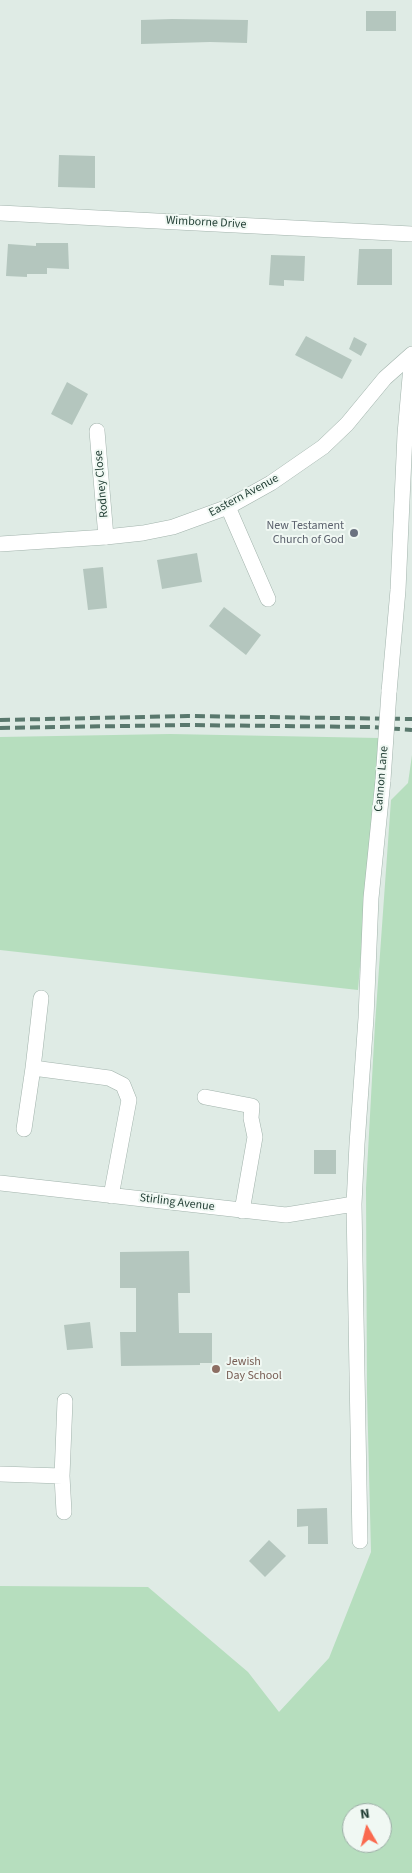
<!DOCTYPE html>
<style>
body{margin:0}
#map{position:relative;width:412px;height:1873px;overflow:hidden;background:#dfebe5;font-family:"Source Sans 3",sans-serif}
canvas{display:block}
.north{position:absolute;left:342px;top:1803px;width:50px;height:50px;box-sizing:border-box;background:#f0f8f3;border:1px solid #9cada6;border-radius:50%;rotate:352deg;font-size:14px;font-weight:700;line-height:20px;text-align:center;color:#1f3c32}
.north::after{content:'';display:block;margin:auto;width:18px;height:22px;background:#fa6a4f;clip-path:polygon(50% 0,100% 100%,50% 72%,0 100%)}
</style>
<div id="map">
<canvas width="412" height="1873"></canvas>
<div class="north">N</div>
</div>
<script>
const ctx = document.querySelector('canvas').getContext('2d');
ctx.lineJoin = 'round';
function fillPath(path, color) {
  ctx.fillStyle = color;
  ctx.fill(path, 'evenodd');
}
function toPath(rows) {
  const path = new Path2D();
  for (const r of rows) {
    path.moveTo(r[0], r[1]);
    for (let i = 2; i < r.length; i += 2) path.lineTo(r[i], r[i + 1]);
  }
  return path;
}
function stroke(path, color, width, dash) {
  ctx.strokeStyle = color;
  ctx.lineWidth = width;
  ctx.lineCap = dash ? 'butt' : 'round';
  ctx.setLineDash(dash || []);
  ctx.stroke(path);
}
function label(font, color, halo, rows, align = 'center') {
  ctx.font = font + ' "Source Sans 3",sans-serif';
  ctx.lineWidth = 4;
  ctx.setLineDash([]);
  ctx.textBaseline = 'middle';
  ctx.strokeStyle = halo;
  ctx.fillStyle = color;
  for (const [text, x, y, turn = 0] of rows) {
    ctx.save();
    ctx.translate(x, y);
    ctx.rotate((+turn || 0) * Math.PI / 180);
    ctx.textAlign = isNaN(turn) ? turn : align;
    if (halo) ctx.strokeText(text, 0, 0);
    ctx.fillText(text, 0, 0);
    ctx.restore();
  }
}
const green = toPath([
 [170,734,379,738,358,990,0,950,0,737],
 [412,755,412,1873,0,1873,0,1586,148,1587,248,1672,279,1712,329,1658,371,1552,367,1393,366,1188,375,1024,391,800,408,783],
 [352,1813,382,1813,382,1843,352,1843]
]);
const building = toPath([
 [366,11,396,11,396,31,366,31],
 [172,19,248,20,247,43,210,42,141,44,141,20],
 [59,155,95,156,95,188,58,187],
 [36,243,68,243,69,269,47,268,47,274,27,274,27,277,6,276,8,244,36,246],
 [359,249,392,249,392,285,357,285],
 [271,255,305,256,304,281,284,280,284,286,269,285],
 [306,336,352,360,342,379,295,355],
 [354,337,367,344,361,356,349,349],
 [67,382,88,394,72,425,51,414],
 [197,553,202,582,162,589,157,560],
 [103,567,107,608,88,610,83,569],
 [224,607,261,635,246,655,209,626],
 [314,1150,336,1150,336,1174,314,1174],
 [189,1251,190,1293,178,1293,179,1333,212,1333,212,1363,200,1363,200,1365,121,1366,120,1332,136,1332,136,1288,120,1288,120,1252],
 [90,1322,93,1348,67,1350,64,1325],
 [327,1508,328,1544,308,1544,308,1526,297,1527,297,1509],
 [269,1540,286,1556,265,1577,249,1561]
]);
const minor = toPath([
 [0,213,412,234],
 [97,431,106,537],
 [228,507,268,599],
 [389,692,398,590,405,434,412,355],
 [33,1068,109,1078,123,1085,129,1100,111,1196],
 [205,1097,252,1106,251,1118,255,1137,242,1211],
 [24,1129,33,1068,41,998],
 [0,1183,286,1215,354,1204],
 [0,1474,62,1476,65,1401],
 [62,1476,64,1512],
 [360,1541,354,1204,357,1144,366,1018,371,898,383,780]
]);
const tertiary = toPath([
 [0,544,106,537,143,533,173,527,228,507,271,483,323,447,347,424,385,378,412,354]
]);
const rail = toPath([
 [0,720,188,716,412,719],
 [0,728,184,725,371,727,412,730]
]);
const minorBridge = toPath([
 [383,780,389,692]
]);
const markers = [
 [354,533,5,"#6b7280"],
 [216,1369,5,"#8d6e63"]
];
const streetNames = [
 ["Wimborne Drive",206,223,3],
 ["Rodney Close",102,484,-95],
 ["Eastern Avenue",244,496,-28],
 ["Cannon Lane",382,779,-85],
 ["Stirling Avenue",177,1203,7]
];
const worshipNames = [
 ["New Testament",344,526],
 ["Church of God",344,540]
];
const educationNames = [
 ["Jewish",226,1362],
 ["Day School",226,1376]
];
fillPath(green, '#b6debe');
fillPath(building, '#b4c6be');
stroke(minor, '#a2b3ac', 16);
stroke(tertiary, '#a2b3ac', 16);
stroke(minor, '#fff', 15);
stroke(tertiary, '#fff', 15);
stroke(rail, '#59786d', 4, [10, 5]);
stroke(minorBridge, '#a2b3ac', 16, []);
stroke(minorBridge, '#fff', 15);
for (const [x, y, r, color] of markers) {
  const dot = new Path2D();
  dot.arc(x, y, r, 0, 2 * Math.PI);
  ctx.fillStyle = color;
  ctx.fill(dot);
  stroke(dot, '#f0f8f3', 2);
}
label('12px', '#1f3c32', '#f0f8f3', streetNames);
label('12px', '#5b616d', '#f0f8f3', worshipNames, 'right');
label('12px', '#785e54', '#f0f8f3', educationNames, 'left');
</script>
